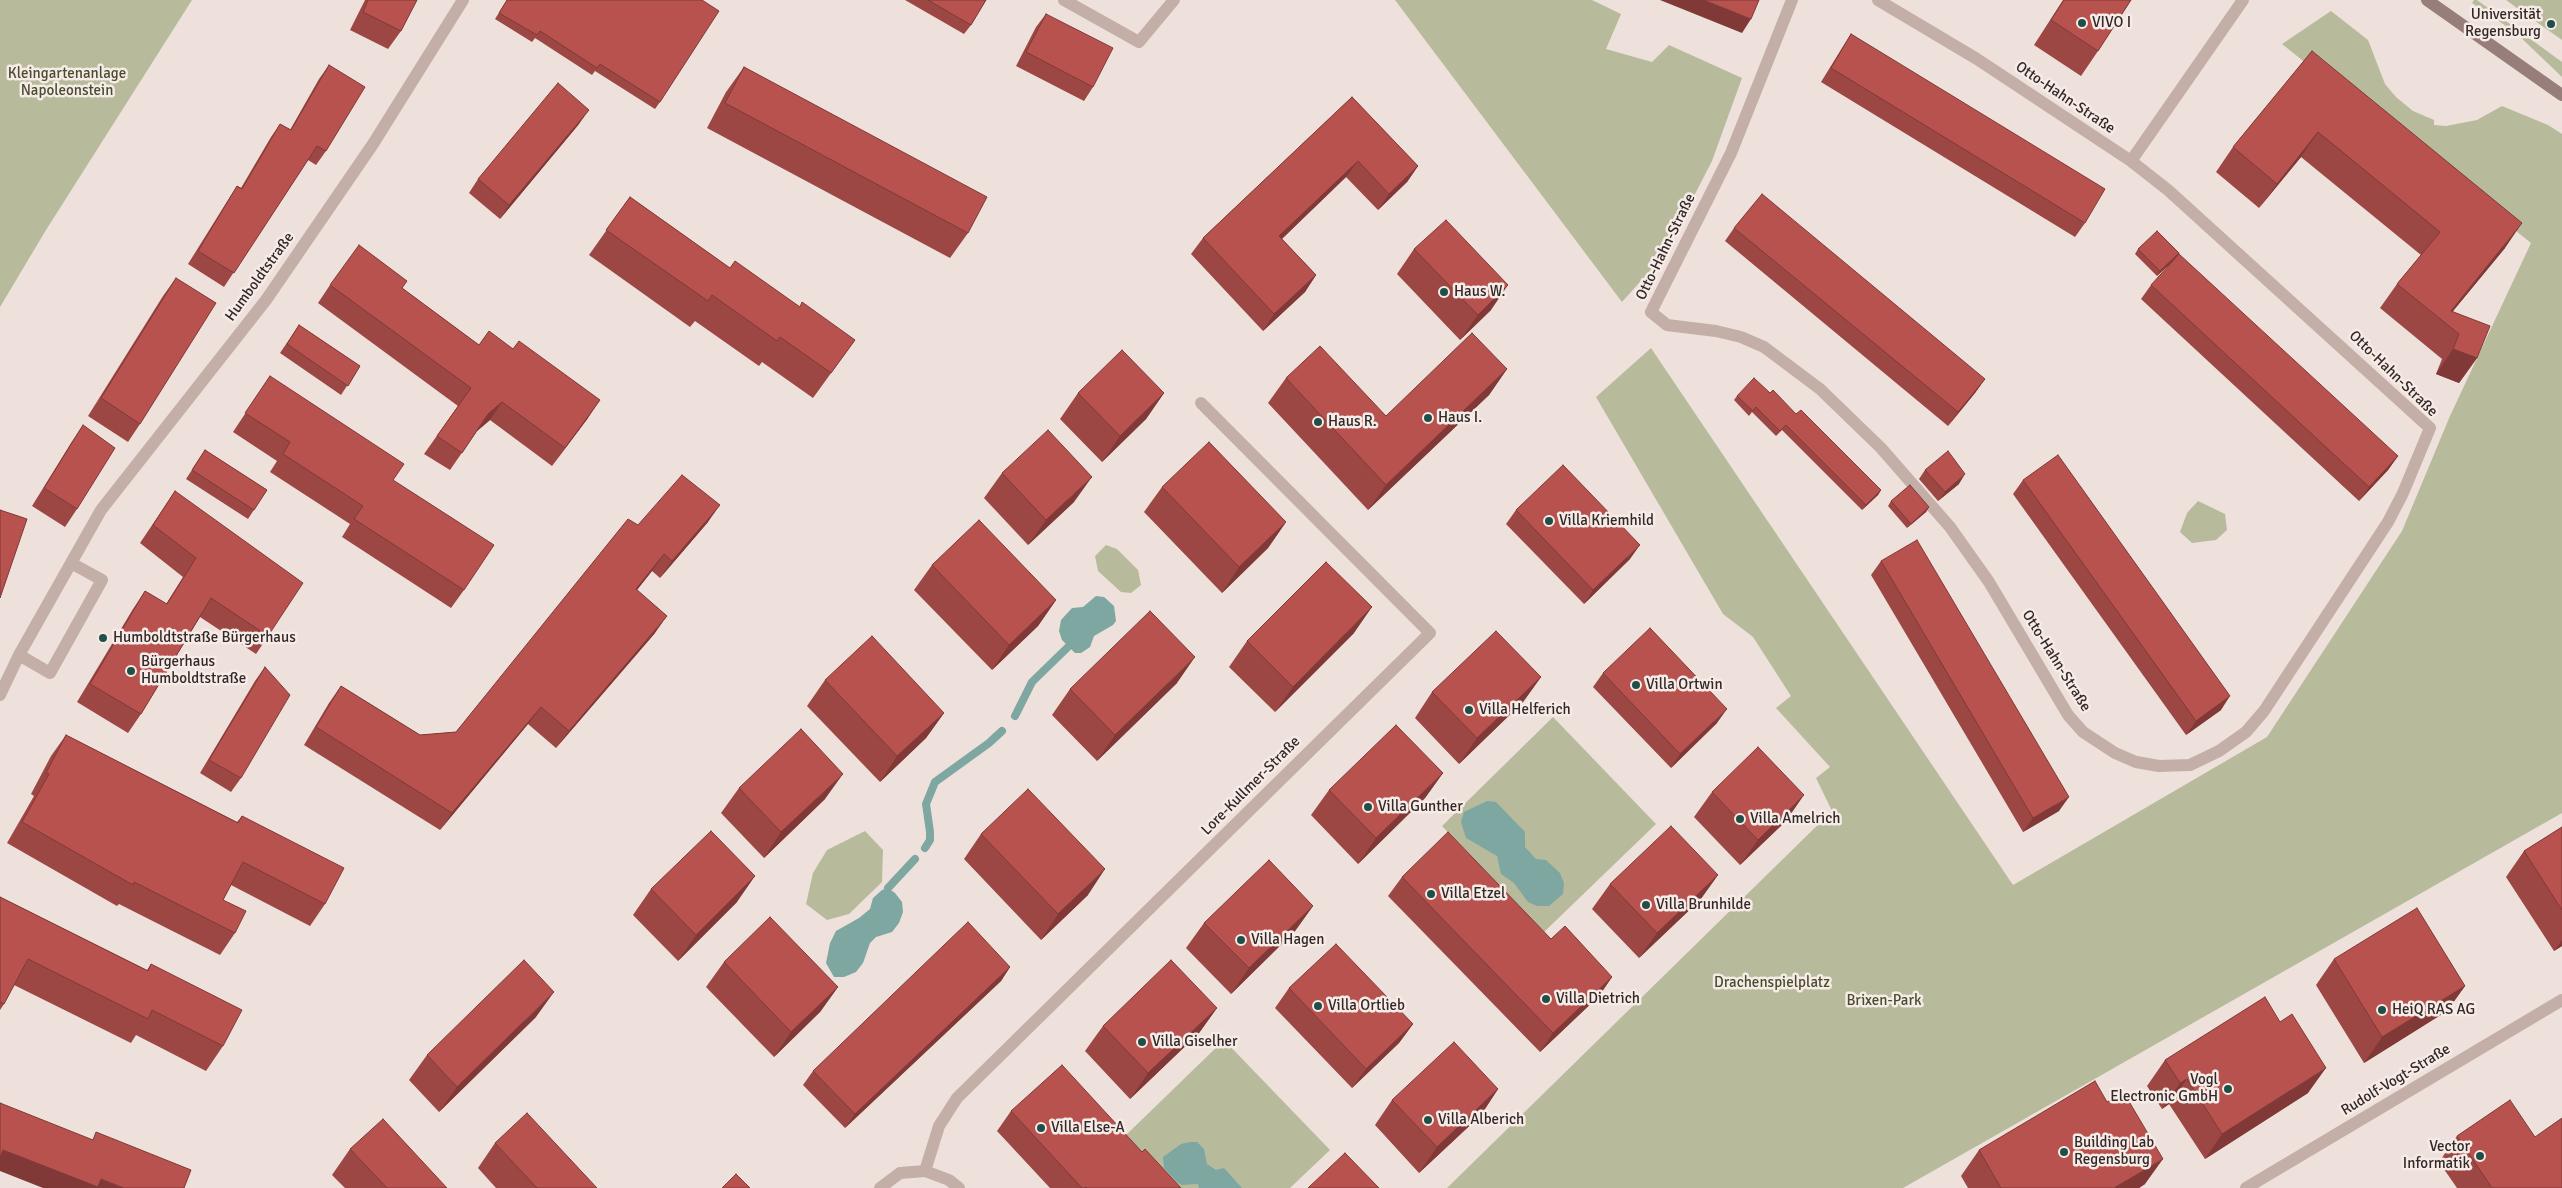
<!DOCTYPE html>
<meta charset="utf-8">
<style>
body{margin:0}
canvas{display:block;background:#eee0da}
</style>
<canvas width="2562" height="1188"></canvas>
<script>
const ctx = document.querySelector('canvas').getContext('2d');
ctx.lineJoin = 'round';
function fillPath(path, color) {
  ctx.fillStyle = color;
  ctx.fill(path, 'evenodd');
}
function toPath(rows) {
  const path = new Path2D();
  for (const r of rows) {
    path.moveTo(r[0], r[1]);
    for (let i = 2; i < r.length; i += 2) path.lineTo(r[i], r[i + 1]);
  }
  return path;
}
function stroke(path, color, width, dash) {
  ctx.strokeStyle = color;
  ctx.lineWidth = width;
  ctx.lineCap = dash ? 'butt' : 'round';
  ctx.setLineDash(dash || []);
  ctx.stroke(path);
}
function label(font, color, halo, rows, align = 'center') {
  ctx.font = font + ' Signika,sans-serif';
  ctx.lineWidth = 5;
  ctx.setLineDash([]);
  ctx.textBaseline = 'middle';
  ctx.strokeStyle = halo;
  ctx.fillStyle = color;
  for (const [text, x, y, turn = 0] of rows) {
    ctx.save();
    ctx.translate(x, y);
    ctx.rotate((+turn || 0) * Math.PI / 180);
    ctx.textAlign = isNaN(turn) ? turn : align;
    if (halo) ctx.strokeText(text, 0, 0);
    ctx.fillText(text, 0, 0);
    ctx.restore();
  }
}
const green = toPath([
 [0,0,192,0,46,230,0,307],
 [1395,0,1592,0,1621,14,1606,49,1652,62,1669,45,1742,78,1712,161,1663,256,1622,302],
 [2474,0,2477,0,2562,62,2562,77,2515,32,2472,3],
 [2506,0,2562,0,2562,40,2517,8],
 [2331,11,2368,40,2385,84,2396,97,2413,111,2434,120,2434,125,2446,126,2477,120,2502,106,2548,125,2562,134,2562,813,1903,1188,1447,1188,1832,811,1816,778,1830,767,1776,708,1791,696,1753,637,1723,614,1596,397,1651,348,2013,885,2267,737,2402,531,2450,416,2531,243,2282,44],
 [2198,501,2225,514,2227,530,2216,540,2192,543,2180,532,2187,513],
 [1106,545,1117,549,1138,570,1141,585,1131,593,1121,592,1098,571,1095,556],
 [1553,717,1656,824,1544,932,1442,826],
 [865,831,883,850,882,882,849,914,827,920,806,904,813,873,827,850],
 [1224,1040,1330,1150,1290,1188,1175,1188,1125,1136]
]);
const water = toPath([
 [1096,596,1104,597,1114,606,1116,621,1113,625,1094,636,1090,647,1081,653,1075,653,1062,640,1059,631,1061,620,1072,608,1083,607],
 [1487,801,1496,802,1525,832,1525,847,1536,859,1546,860,1560,873,1564,883,1563,894,1549,906,1537,906,1528,902,1514,883,1501,874,1497,856,1466,838,1461,822,1464,812],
 [888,888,895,893,902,902,903,912,899,923,892,932,876,937,870,943,863,963,856,972,844,977,834,977,826,963,830,943,836,931,859,918,870,909,873,898,882,890],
 [1190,1142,1197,1142,1204,1149,1207,1164,1216,1170,1224,1168,1242,1188,1199,1188,1198,1184,1182,1185,1177,1182,1164,1168,1163,1157,1181,1144]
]);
const stream = toPath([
 [1015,716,1032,682,1068,647],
 [925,848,930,840,930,832,926,804,935,782,989,743,1002,731],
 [888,888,915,859]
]);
const street = toPath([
 [1064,0,1139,42,1174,0],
 [1792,0,1731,153,1651,312,1667,325,1716,331,1741,337,1764,347,1820,389,1881,448,1950,527,1989,582,2068,715,2083,732,2115,753,2136,762,2159,766,2190,765,2219,751,2246,732,2264,711,2388,522,2403,493,2430,428,2168,190,2131,161,1977,59,1878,0],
 [2131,161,2243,0],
 [19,655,50,673,102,580,71,563],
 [0,695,19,655,101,510,266,300,373,144,463,0],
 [925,1171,939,1126,957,1098,1430,633,1201,403],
 [880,1188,900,1173,925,1171,949,1180,959,1188],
 [2246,1188,2562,1000]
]);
const secondary = toPath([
 [2427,0,2562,95]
]);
const wall = toPath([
 [365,0,417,0,401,31,388,49,350,30],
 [507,0,702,0,660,102,655,109,595,71,592,75,535,38,532,42,495,19],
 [905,0,986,0,971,25,964,34],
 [2063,0,2131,0,2098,51,2081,76,2034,45],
 [1046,14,1093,87,1084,101,1016,66,1036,27],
 [1851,34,2085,223,2075,237,1821,82,1842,48],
 [2312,51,2505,248,2453,311,2477,358,2459,383,2436,374,2442,359,2380,308,2397,284,2421,255,2301,157,2259,208,2216,172,2233,147],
 [329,65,326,151,316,165,308,160,224,287,188,264,228,200,237,186,241,188,271,137,280,124,290,130,319,79],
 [744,67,968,233,950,258,707,128,726,92],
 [1352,97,1418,166,1407,182,1378,210,1346,177,1282,239,1316,275,1305,292,1263,331,1191,254,1203,238],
 [579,124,500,219,469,193,478,179],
 [630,197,730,268,799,307,855,340,813,398,762,362,759,366,695,321,690,327,589,255],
 [1734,228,1985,379,1975,393,1948,426,1725,241],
 [1414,249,1491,310,1460,340,1397,274],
 [2138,249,2179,253,2176,258,2157,276,2135,254],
 [176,278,140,424,128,442,88,416,163,296],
 [330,285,402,288,479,345,588,418,552,466,490,420,477,431,450,470,424,454,458,406,318,303],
 [2151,285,2398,456,2388,470,2359,501,2141,299],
 [299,325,360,366,341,395,280,353],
 [1507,369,1489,395,1368,510,1268,403,1286,378,1386,416],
 [270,376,393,480,464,590,451,608,342,537,350,524,270,472,277,461,233,432],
 [1078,393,1164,393,1146,419,1102,462,1060,419],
 [1770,393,1796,414,1881,490,1878,495,1862,510,1782,430,1776,436,1752,412,1749,416,1734,400,1737,396],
 [83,425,77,509,65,527,32,506,71,443],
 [205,450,267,490,248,519,186,479],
 [1925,470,1959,484,1938,501,1919,479],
 [1002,473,1074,502,1028,545,984,498],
 [2023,480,2221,710,2186,735,2013,494],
 [1162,487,1286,522,1268,548,1222,593,1144,512],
 [175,491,268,636,256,654,200,617,141,714,128,733,77,702,133,609,145,591,166,604,183,577,140,543],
 [1891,501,1929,507,1926,512,1907,528,1888,506],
 [1516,510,1630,559,1584,604,1506,524],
 [708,522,660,578,652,571,637,590,655,633,556,748,528,724,440,830,304,745,329,703,341,686,420,735,456,732,638,525],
 [1881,561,2059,811,2023,832,1871,575],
 [932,565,1056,600,1038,626,992,670,914,590],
 [1354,633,1275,712,1229,667,1247,641],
 [265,667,241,778,231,792,200,773,255,681],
 [1603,673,1717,723,1671,768,1593,687],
 [1541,677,1523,702,1459,764,1415,718,1432,692],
 [825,680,944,713,926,738,880,782,807,706],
 [1177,683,1097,761,1052,715,1070,689],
 [66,735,237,822,242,816,325,904,310,926,231,885,223,900,235,933,220,955,119,904,117,906,7,843,34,796,31,794,51,756],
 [1443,773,1425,798,1358,864,1311,815,1329,790],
 [739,788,825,799,764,858,721,813],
 [1712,792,1786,821,1740,865,1694,817],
 [2562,827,2562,946,2554,951,2506,877,2524,851],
 [981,834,1088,895,1041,940,964,859],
 [1718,875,1700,900,1639,958,1592,909,1610,884],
 [1402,877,1612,977,1599,996,1540,1052,1388,896],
 [651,889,737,902,678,961,633,915],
 [0,897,147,970,151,964,223,1046,206,1071,136,1035,131,1043,14,985,4,1004,0,1010],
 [1313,906,1295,931,1231,994,1186,948,1204,923],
 [2334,959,2465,986,2447,1011,2364,1063,2316,985],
 [724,962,838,987,820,1012,774,1057,706,987],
 [1010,967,1001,981,845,1128,803,1085,813,1071],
 [1289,988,1413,1024,1399,1043,1352,1088,1275,1008],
 [1217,1008,1199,1033,1130,1099,1085,1051,1103,1026],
 [536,1017,439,1112,409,1080,427,1055],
 [2165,1060,2308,1093,2205,1159,2169,1104,2162,1109,2147,1086],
 [1498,1089,1481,1115,1419,1173,1375,1125,1392,1100],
 [1011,1111,1142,1152,1181,1188,1050,1188,997,1131],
 [2457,1136,2562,1188,2457,1188,2439,1162],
 [495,1143,597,1188,496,1188,478,1168],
 [350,1149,447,1188,345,1188,332,1175],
 [1979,1150,2145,1184,2139,1188,1968,1188,1961,1176]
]);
const shadedWall = toPath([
 [1660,0,1704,0,1751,19,1742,33],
 [589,110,579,124,500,219,509,205],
 [2318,132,2301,157,2259,208,2277,184],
 [1358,161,1346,177,1268,252,1279,236],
 [1418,166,1407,182,1378,210,1389,194],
 [2522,223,2505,248,2444,322,2451,311],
 [2179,253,2176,258,2157,276,2160,271],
 [1316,275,1305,292,1263,331,1274,314],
 [1508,285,1491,310,1460,340,1478,315],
 [2453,349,2477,358,2459,383,2436,374],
 [1507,369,1489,395,1368,510,1386,485],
 [1985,379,1975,393,1948,426,1958,412],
 [1164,393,1146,419,1102,462,1120,436],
 [600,400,588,418,552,466,565,448],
 [502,402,490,420,476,432,488,414],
 [2398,456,2388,470,2359,501,2369,487],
 [1965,474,1959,484,1938,501,1945,492],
 [1092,477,1074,502,1028,545,1046,520],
 [1881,490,1878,495,1862,510,1866,505],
 [720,505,708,522,660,578,672,561],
 [1929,507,1926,512,1907,528,1911,524],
 [1286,522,1268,548,1222,593,1239,567],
 [1640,545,1630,559,1584,604,1593,590],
 [664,554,652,571,624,606,636,589],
 [1056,600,1038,626,992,670,1009,645],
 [1372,607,1354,633,1275,712,1293,687],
 [667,616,655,633,556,748,569,731],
 [1195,657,1177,683,1097,761,1115,735],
 [1541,677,1523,702,1459,764,1477,738],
 [2230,696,2221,710,2186,735,2196,721],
 [541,707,528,724,440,830,452,813],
 [1727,709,1717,723,1671,768,1680,754],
 [944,713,926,738,880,782,897,756],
 [1443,773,1425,798,1358,864,1376,838],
 [843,774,825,799,764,858,781,832],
 [1804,795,1786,821,1740,865,1758,840],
 [2069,797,2059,811,2023,832,2033,818],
 [1105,869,1088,895,1041,940,1058,914],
 [1718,875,1700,900,1639,958,1657,933],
 [755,876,737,902,678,961,696,935],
 [1313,906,1295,931,1231,994,1249,968],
 [2562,940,2562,946,2554,951],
 [1010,967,1001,981,845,1128,855,1114],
 [1612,977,1599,996,1540,1052,1553,1033],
 [2465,986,2447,1011,2364,1063,2382,1037],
 [838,987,820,1012,774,1057,791,1032],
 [554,992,536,1017,439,1112,457,1087],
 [1217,1008,1199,1033,1130,1099,1148,1073],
 [1413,1024,1399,1043,1352,1088,1366,1069],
 [2326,1068,2308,1093,2205,1159,2222,1134],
 [2187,1079,2169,1104,2162,1109,2180,1083],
 [1498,1089,1481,1115,1419,1173,1437,1147],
 [3,1150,101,1179,124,1188,43,1188,0,1171,0,1154],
 [2163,1159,2145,1184,2139,1188,2114,1188]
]);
const building = toPath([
 [368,0,417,0,401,31,363,12,368,0],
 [507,0,702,0,719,11,660,102,600,64,597,68,540,31,537,35,499,13,507,0],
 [928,0,986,0,971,25,928,0],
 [1704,0,1759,0,1751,19,1704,0],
 [2064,0,2131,0,2098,51,2051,20,2064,0],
 [1046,14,1113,48,1093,87,1026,52,1046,14],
 [1851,34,2105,189,2085,223,1831,68,1851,34],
 [2312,51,2522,223,2451,311,2490,326,2477,358,2453,349,2459,334,2397,284,2440,232,2318,132,2277,184,2233,147,2312,51],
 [329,65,365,87,326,151,317,146,234,273,198,251,237,186,242,189,280,124,291,130,329,65],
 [744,67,987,197,968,233,725,103,744,67],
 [558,83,589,110,509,205,478,179,558,83],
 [1352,97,1418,166,1389,194,1358,161,1279,236,1316,275,1274,314,1203,238,1352,97],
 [1762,194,1985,379,1958,412,1734,228,1762,194],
 [630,197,730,268,735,261,800,307,802,302,855,340,831,373,780,337,777,341,712,295,708,301,606,230,630,197],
 [1446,220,1508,285,1478,315,1414,249,1446,220],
 [2157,231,2179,253,2160,271,2138,249,2157,231],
 [359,245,407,281,402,288,479,345,489,331,513,349,519,341,600,400,565,448,502,402,488,414,462,453,437,436,471,388,330,285,359,245],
 [2179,254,2398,456,2369,487,2151,285,2179,254],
 [176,278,216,303,140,424,101,398,176,278],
 [299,325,360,366,348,386,287,344,299,325],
 [1472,333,1507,369,1386,485,1286,378,1320,346,1386,416,1472,333],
 [1122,350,1164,393,1120,436,1078,393,1122,350],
 [270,376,404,464,393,480,494,545,464,590,354,519,363,506,283,454,290,442,245,413,270,376],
 [1754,378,1770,393,1773,390,1796,414,1801,410,1881,490,1866,505,1786,425,1780,431,1756,407,1753,411,1737,396,1754,378],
 [83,425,115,448,77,509,44,488,83,425],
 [1048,430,1092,477,1046,520,1002,473,1048,430],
 [1209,442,1286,522,1239,567,1162,487,1209,442],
 [205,450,267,490,254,510,192,470,205,450],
 [1948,451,1965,474,1945,492,1925,470,1948,451],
 [2058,455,2230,696,2196,721,2023,480,2058,455],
 [1563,465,1640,545,1593,590,1516,510,1563,465],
 [682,475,720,505,672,561,664,554,636,589,667,616,569,731,541,707,452,813,316,727,341,686,420,735,456,732,628,519,638,525,682,475],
 [1910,485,1929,507,1911,524,1891,501,1910,485],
 [175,491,303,583,268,636,211,598,141,714,90,684,145,591,167,604,196,558,153,525,175,491],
 [0,510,27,519,0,598,0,510],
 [979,520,1056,600,1009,645,932,565,979,520],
 [1917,540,2069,797,2033,818,1881,561,1917,540],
 [1326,562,1372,607,1293,687,1247,641,1326,562],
 [1150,611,1195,657,1115,735,1070,689,1150,611],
 [1650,628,1727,709,1680,754,1603,673,1650,628],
 [1496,631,1541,677,1477,738,1432,692,1496,631],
 [872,636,944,713,897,756,825,680,872,636],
 [265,667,290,695,241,778,209,760,265,667],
 [1396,725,1443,773,1376,838,1329,790,1396,725],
 [801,729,843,774,781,832,739,788,801,729],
 [66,735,238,823,242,816,344,868,325,904,243,862,223,900,246,911,235,933,134,882,133,885,22,822,49,774,46,773,66,735],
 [1758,747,1804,795,1758,840,1712,792,1758,747],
 [1028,789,1105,869,1058,914,981,834,1028,789],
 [1671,826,1718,875,1657,933,1610,884,1671,826],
 [2562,827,2562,910,2524,851,2562,827],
 [711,831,755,876,696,935,651,889,711,831],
 [1448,832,1551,939,1565,926,1612,977,1553,1033,1402,877,1448,832],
 [1269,860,1313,906,1249,968,1204,923,1269,860],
 [0,897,148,971,151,964,242,1010,223,1046,152,1010,148,1019,28,959,4,1004,0,1002,0,897],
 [2417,908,2465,986,2382,1037,2334,959,2417,908],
 [770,917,838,987,791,1032,724,962,770,917],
 [968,922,1010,967,855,1114,813,1071,968,922],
 [1336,944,1413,1024,1366,1069,1289,988,1336,944],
 [524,960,554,992,457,1087,427,1055,524,960],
 [1171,960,1217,1008,1148,1073,1103,1026,1171,960],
 [2265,997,2280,1022,2292,1014,2326,1068,2222,1134,2187,1079,2180,1083,2165,1060,2265,997],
 [1454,1042,1498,1089,1437,1147,1392,1100,1454,1042],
 [1062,1065,1142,1152,1145,1149,1181,1188,1087,1188,1086,1187,1084,1188,1082,1188,1011,1111,1062,1065],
 [2095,1081,2107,1102,2124,1093,2163,1159,2114,1188,2001,1188,1979,1150,2095,1081],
 [2510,1100,2535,1137,2562,1118,2562,1188,2492,1188,2457,1136,2510,1100],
 [0,1103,93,1140,96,1132,191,1170,184,1188,124,1188,101,1179,98,1187,3,1150,0,1158,0,1103],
 [527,1113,597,1188,537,1188,495,1143,527,1113],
 [383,1119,447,1188,387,1188,350,1149,383,1119],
 [1345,1153,1379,1188,1308,1188,1345,1153],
 [736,1174,750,1188,722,1188,736,1174]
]);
const markers = [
 [2082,23,5,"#224e48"],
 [2551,24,5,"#224e48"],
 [1444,292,5,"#224e48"],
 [1428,418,5,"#224e48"],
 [1318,422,5,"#224e48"],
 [1549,521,5,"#224e48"],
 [103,638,5,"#224e48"],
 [131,671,5,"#224e48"],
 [1636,685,5,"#224e48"],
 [1469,710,5,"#224e48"],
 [1368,807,5,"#224e48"],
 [1740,819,5,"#224e48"],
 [1431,894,5,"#224e48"],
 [1646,905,5,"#224e48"],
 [1241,940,5,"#224e48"],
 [1546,999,5,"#224e48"],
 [1318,1006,5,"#224e48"],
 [2382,1010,5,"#224e48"],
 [1142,1042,5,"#224e48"],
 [2228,1089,5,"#224e48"],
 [1428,1120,5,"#224e48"],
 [1041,1128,5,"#224e48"],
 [2064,1152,5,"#224e48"],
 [2480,1156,5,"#224e48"]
];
const poiNames = [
 ["Universität",2541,15,"right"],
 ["Regensburg",2541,32,"right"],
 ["VIVO I",2092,23],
 ["Haus W.",1454,292],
 ["Haus I.",1438,418],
 ["Haus R.",1328,422],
 ["Villa Kriemhild",1559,521],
 ["Humboldtstraße Bürgerhaus",113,638],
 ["Bürgerhaus",141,662],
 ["Humboldtstraße",141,679],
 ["Villa Ortwin",1646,685],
 ["Villa Helferich",1479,710],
 ["Villa Gunther",1378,807],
 ["Villa Amelrich",1750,819],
 ["Villa Etzel",1441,894],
 ["Villa Brunhilde",1656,905],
 ["Villa Hagen",1251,940],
 ["Villa Dietrich",1556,999],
 ["Villa Ortlieb",1328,1006],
 ["HeiQ RAS AG",2392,1010],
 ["Villa Giselher",1152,1042],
 ["Vogl",2218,1080,"right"],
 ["Electronic GmbH",2218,1097,"right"],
 ["Villa Alberich",1438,1120],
 ["Villa Else-A",1051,1128],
 ["Building Lab",2074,1143],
 ["Regensburg",2074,1160],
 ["Vector",2470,1147,"right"],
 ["Informatik",2470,1164,"right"]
];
const parkNames = [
 ["Kleingartenanlage",67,74],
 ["Napoleonstein",67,91],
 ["Drachenspielplatz",1772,983],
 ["Brixen-Park",1884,1001]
];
const streetNames = [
 ["Otto-Hahn-Straße",2065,98,34],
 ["Otto-Hahn-Straße",1666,247,-64],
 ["Humboldtstraße",260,277,-54],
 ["Otto-Hahn-Straße",2393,374,44],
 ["Otto-Hahn-Straße",2056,661,58],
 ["Lore-Kullmer-Straße",1251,786,-45],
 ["Rudolf-Vogt-Straße",2396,1080,-31]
];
fillPath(green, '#b7bb9c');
fillPath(water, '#7da7a0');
stroke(stream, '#7da7a0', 8);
stroke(street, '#c4afa8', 12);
stroke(secondary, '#987e7a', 12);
fillPath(wall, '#9d4744');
fillPath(shadedWall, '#803937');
fillPath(building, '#b7524f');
stroke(building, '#803937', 1);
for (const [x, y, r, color] of markers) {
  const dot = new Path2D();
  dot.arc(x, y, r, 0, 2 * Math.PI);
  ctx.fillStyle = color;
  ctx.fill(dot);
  stroke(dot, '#f6ebe6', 2);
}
label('15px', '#322827', '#f6ebe6', poiNames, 'left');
label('15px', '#484d2e', '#f6ebe6', parkNames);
label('15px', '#322827', '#f6ebe6', streetNames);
</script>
